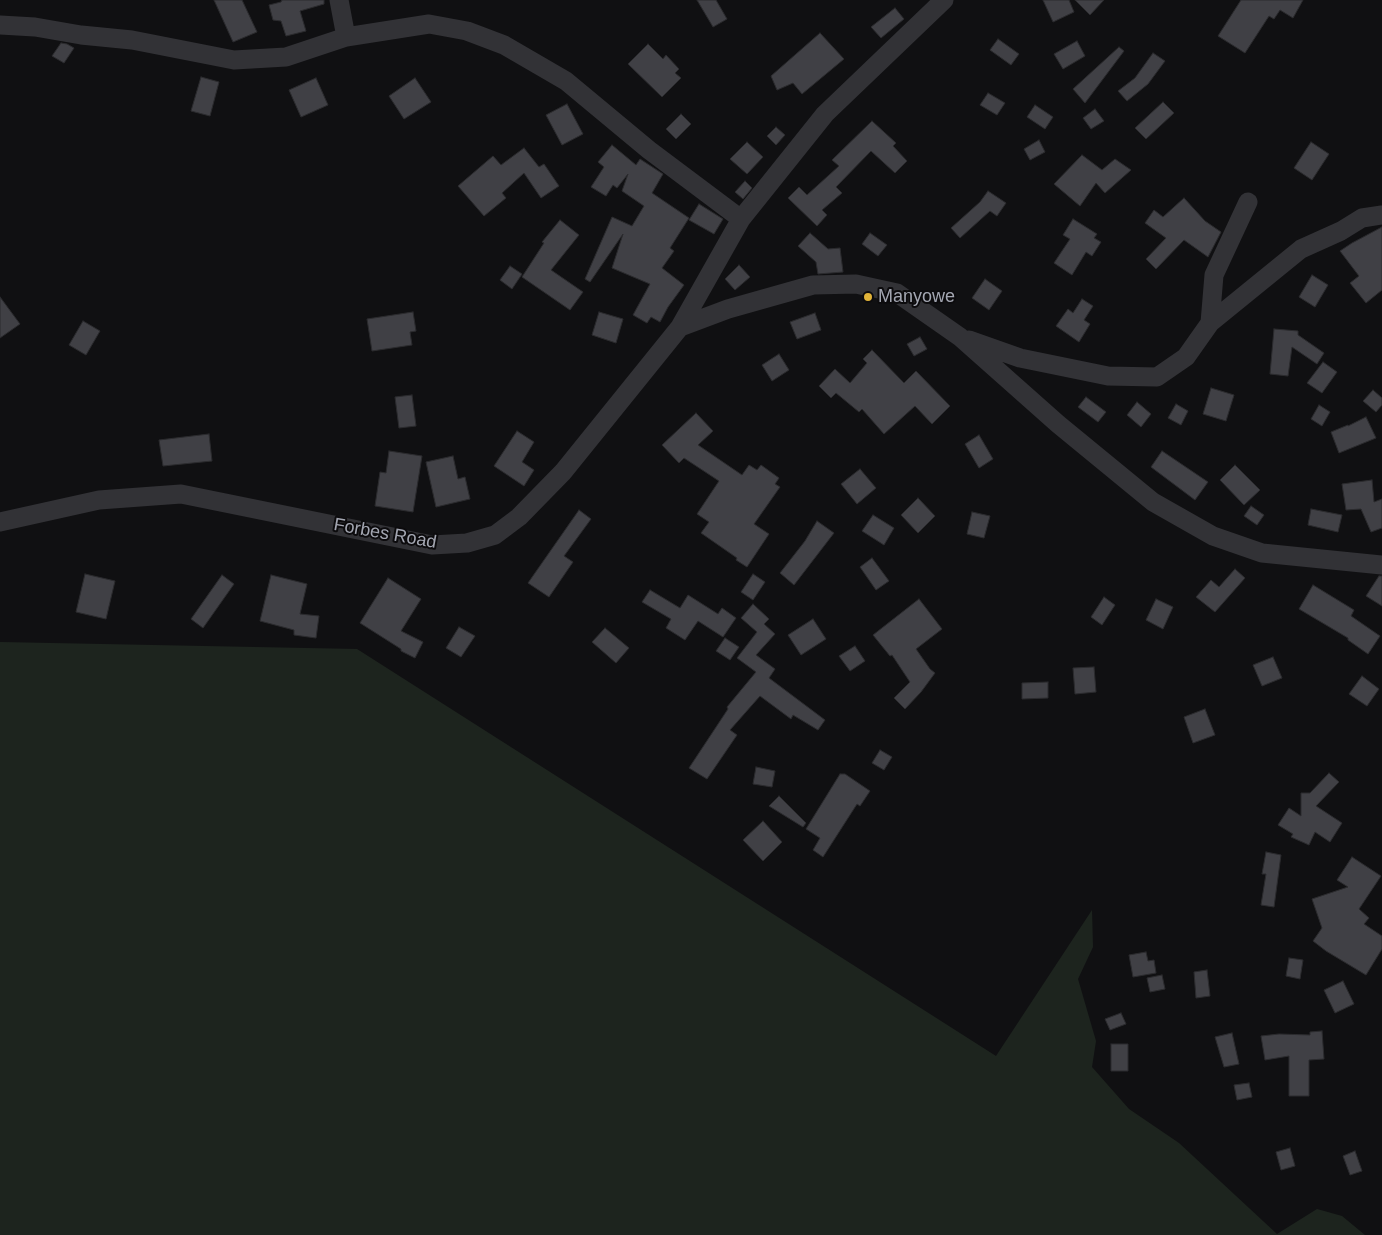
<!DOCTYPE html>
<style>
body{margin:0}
canvas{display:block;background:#101012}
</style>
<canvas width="1382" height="1235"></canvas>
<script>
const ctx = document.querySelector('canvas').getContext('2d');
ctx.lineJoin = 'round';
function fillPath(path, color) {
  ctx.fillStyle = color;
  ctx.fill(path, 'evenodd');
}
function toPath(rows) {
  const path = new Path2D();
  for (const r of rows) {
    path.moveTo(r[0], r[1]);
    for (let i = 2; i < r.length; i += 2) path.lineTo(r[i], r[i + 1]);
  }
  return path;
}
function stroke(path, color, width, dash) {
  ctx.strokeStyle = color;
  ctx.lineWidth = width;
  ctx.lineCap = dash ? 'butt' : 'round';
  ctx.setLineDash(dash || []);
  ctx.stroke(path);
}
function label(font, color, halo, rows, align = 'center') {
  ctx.font = font + ' Helvetica,sans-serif';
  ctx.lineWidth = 4;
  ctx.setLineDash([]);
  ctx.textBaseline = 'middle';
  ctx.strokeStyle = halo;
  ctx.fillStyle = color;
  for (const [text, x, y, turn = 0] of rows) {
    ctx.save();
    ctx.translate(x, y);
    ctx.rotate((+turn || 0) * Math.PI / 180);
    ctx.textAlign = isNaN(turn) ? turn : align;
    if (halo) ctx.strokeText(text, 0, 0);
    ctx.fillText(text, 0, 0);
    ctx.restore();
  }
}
const green = toPath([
 [0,642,357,649,996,1056,1092,910,1093,947,1078,979,1096,1041,1092,1067,1129,1109,1179,1143,1277,1234,1317,1209,1342,1216,1365,1235,0,1235]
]);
const building = toPath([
 [214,0,242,0,257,32,233,42,214,0],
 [282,0,324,0,324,4,300,11,306,31,286,36,281,21,273,20,269,5,281,2,282,0],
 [697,0,716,0,727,19,713,27,697,0],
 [1043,0,1069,0,1074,12,1053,22,1043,0],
 [1075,0,1104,0,1090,15,1075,0],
 [1241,0,1303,0,1293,18,1280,10,1274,19,1269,16,1245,53,1218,36,1241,0],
 [895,8,904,19,881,38,871,27,895,8],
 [820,33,844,59,802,94,793,83,777,90,771,76,820,33],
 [998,39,1019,54,1011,65,990,50,998,39],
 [1077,41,1085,56,1063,69,1054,54,1077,41],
 [61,43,67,44,74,48,64,63,52,56,61,43],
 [648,44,663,59,666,55,679,69,675,73,681,78,662,97,628,64,648,44],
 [1119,47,1124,51,1085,103,1073,89,1119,47],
 [1153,53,1165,61,1148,84,1127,101,1118,91,1135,78,1153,53],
 [201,77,219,82,210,116,191,111,201,77],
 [316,78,328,105,301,117,289,90,316,78],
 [415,78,431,102,404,119,389,96,415,78],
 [988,93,1005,103,997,115,980,105,988,93],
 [1163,102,1174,113,1146,139,1135,128,1163,102],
 [567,104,583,134,562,145,546,115,567,104],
 [1035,105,1053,117,1045,129,1027,117,1035,105],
 [1095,109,1104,121,1091,129,1083,118,1095,109],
 [681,114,691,124,676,139,666,129,681,114],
 [872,121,896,143,893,146,907,161,895,173,871,151,836,187,842,193,822,210,827,215,817,226,788,198,799,187,807,195,839,166,832,160,872,121],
 [776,127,785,135,776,145,767,136,776,127],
 [1039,140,1045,152,1030,160,1024,149,1039,140],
 [747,142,763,157,747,174,730,159,747,142],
 [1311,142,1329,154,1312,180,1294,168,1311,142],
 [612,145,636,165,640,159,663,174,652,193,689,218,670,248,674,251,662,268,684,285,668,307,660,322,651,317,647,323,633,315,650,284,612,268,623,234,590,282,585,279,612,217,632,226,644,206,622,191,628,174,617,188,613,185,606,196,591,187,604,167,598,162,612,145],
 [524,148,539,167,544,164,559,186,541,198,524,173,502,193,506,198,484,216,458,186,493,156,501,165,524,148],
 [1082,155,1102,170,1115,159,1131,170,1105,193,1096,183,1080,206,1054,184,1082,155],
 [745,181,752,188,743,199,735,192,745,181],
 [988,191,1006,203,997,216,990,211,960,238,951,228,980,202,988,191],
 [1184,198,1205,221,1221,232,1208,257,1184,240,1156,269,1146,259,1166,238,1145,223,1154,210,1163,217,1184,198],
 [699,204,723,219,714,234,689,220,699,204],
 [1073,219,1097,234,1094,238,1101,242,1092,256,1086,252,1072,275,1054,263,1070,239,1063,235,1073,219],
 [560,220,579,235,551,270,583,292,570,310,522,277,544,243,542,242,560,220],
 [1382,227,1382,290,1366,303,1350,283,1359,276,1340,251,1352,243,1382,227],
 [810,233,828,249,840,248,843,272,818,274,816,262,798,246,810,233],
 [870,233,887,245,878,256,862,244,870,233],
 [739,265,750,277,735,290,725,279,739,265],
 [510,266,522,274,512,289,500,280,510,266],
 [1312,275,1328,285,1315,307,1299,297,1312,275],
 [985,279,1002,291,989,310,972,298,985,279],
 [0,297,20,324,0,338,0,297],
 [1082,299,1093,306,1084,320,1090,324,1079,342,1056,326,1068,309,1073,313,1082,299],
 [413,312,416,331,410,332,412,345,372,351,367,319,413,312],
 [599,312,623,319,616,343,592,335,599,312],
 [815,313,821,330,797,339,790,322,815,313],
 [83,321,100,331,86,355,69,345,83,321],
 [1274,329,1298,331,1298,335,1324,353,1317,364,1292,347,1288,376,1270,374,1274,329],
 [920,337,927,349,914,356,907,344,920,337],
 [872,350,904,383,916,371,950,406,932,424,915,406,884,434,862,409,859,412,836,393,831,398,819,386,835,369,850,383,867,363,863,359,872,350],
 [779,354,789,370,772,381,762,365,779,354],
 [1323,362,1337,372,1322,393,1307,383,1323,362],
 [1211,388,1234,395,1226,421,1203,414,1211,388],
 [1373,390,1382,398,1382,405,1376,412,1363,401,1373,390],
 [412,395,416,426,399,428,395,397,412,395],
 [1086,397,1106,412,1098,422,1078,407,1086,397],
 [1137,402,1151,414,1141,427,1127,415,1137,402],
 [1176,404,1188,411,1181,425,1168,418,1176,404],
 [1319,405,1330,412,1322,426,1311,419,1319,405],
 [696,413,713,431,698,445,742,475,749,465,757,470,761,465,779,478,775,484,780,487,754,524,769,534,747,567,736,560,737,558,701,533,709,522,697,514,719,481,684,458,679,463,662,445,696,413],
 [1366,417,1376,438,1339,453,1331,432,1348,425,1348,426,1366,417],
 [517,431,534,442,522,462,534,470,524,486,494,466,517,431],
 [209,434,212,461,163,466,159,440,209,434],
 [979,435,993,459,979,468,965,444,979,435],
 [389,451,422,456,413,512,375,506,380,472,386,473,389,451],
 [1162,451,1208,482,1195,500,1151,467,1162,451],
 [453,456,458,479,465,477,470,499,436,507,426,462,453,456],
 [1235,465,1260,490,1244,505,1220,480,1235,465],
 [860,469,876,488,857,504,841,484,860,469],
 [1372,480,1374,502,1382,499,1382,528,1371,532,1361,509,1346,510,1342,484,1372,480],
 [918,498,935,516,918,533,901,515,918,498],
 [1251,506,1264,515,1257,525,1244,516,1251,506],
 [1311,509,1342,515,1338,532,1308,525,1311,509],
 [579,510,591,519,564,556,573,562,549,597,528,583,579,510],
 [972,512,990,516,984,538,967,534,972,512],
 [873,515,894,528,884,545,862,531,873,515],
 [817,521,834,533,794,585,780,573,805,541,817,521],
 [872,558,889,581,876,590,860,567,872,558],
 [1235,569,1245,578,1215,612,1196,597,1211,580,1219,587,1235,569],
 [85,574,115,581,106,619,76,612,85,574],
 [753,574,765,582,753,600,741,592,753,574],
 [222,575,234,584,203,628,191,619,222,575],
 [271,575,307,584,300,614,319,616,316,638,294,635,294,630,260,621,271,575],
 [1379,576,1382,576,1382,606,1366,596,1379,576],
 [388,578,421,599,401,631,423,642,415,658,401,651,401,649,360,623,388,578],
 [1313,585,1354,610,1351,616,1380,636,1368,654,1348,640,1348,638,1299,609,1313,585],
 [650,590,680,608,688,595,718,614,722,608,736,618,723,637,698,621,685,640,666,628,671,619,642,602,650,590],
 [1104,597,1115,605,1102,625,1091,617,1104,597],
 [919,599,942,629,916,649,930,669,935,673,921,692,905,709,894,698,910,682,892,655,890,656,873,635,919,599],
 [1156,599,1173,607,1163,629,1146,620,1156,599],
 [753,604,769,619,764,624,775,634,756,655,775,669,769,678,825,720,818,730,793,715,791,719,760,696,730,730,737,735,707,779,689,768,728,709,727,707,756,672,737,658,757,632,741,618,753,604],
 [813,619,826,639,801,655,788,635,813,619],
 [459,627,475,636,461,657,446,648,459,627],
 [605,628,629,648,616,663,592,642,605,628],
 [725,638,739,647,730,660,716,651,725,638],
 [855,646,865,661,850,671,839,656,855,646],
 [1273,657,1282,678,1262,686,1253,665,1273,657],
 [1094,667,1096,692,1075,694,1073,668,1094,667],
 [1362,676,1379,689,1367,706,1349,694,1362,676],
 [1048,682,1048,698,1022,699,1022,683,1048,682],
 [1205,709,1215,735,1193,743,1184,717,1205,709],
 [880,750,892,757,884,770,872,763,880,750],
 [756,767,775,771,772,787,753,784,756,767],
 [1329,773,1339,782,1316,806,1342,823,1330,842,1315,832,1309,845,1291,837,1293,834,1278,825,1289,808,1301,816,1301,793,1310,793,1329,773],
 [840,774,845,774,870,791,860,806,857,804,823,857,813,850,820,838,806,829,840,774],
 [779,796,806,823,803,827,769,806,779,796],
 [763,821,782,842,763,861,743,840,763,821],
 [1266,852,1281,855,1274,907,1261,905,1266,874,1262,874,1266,852],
 [1352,857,1381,876,1359,909,1369,918,1364,924,1382,936,1382,949,1366,975,1326,951,1313,941,1322,928,1312,899,1348,887,1337,880,1352,857],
 [1146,952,1148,961,1154,960,1156,973,1133,977,1129,955,1146,952],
 [1289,958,1303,960,1300,979,1286,976,1289,958],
 [1207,970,1210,996,1196,998,1194,972,1207,970],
 [1162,975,1165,989,1150,992,1147,978,1162,975],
 [1343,981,1354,1004,1335,1013,1324,990,1343,981],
 [1121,1013,1126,1024,1110,1030,1105,1019,1121,1013],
 [1322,1031,1324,1059,1309,1060,1309,1096,1289,1096,1289,1056,1265,1060,1261,1036,1279,1034,1310,1035,1310,1032,1322,1031],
 [1232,1033,1239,1064,1224,1067,1215,1037,1232,1033],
 [1111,1044,1128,1044,1128,1071,1111,1071,1111,1044],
 [1249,1083,1252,1097,1237,1100,1234,1085,1249,1083],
 [1290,1148,1295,1166,1281,1170,1276,1152,1290,1148],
 [1355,1151,1362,1171,1350,1175,1343,1156,1355,1151]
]);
const street = toPath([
 [339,0,346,37,429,24,467,31,504,45,566,81,649,150,741,219],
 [0,25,35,27,81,35,132,40,234,60,286,57,346,37],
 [1210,323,1301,249,1341,231,1362,218,1382,215],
 [680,327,728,309,813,285,856,284,897,293,960,337,1058,424,1153,502,1213,536,1262,553,1382,565],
 [969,340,1020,358,1108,376,1157,377,1186,357,1210,323,1214,275,1248,202],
 [0,522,99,500,181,494,432,545,467,543,495,535,519,517,563,472,680,327,741,219,825,114,944,0]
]);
const markers = [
 [868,297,5,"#e1b339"]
];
const poiNames = [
 ["Manyowe",878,297]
];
const streetNames = [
 ["Forbes Road",385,534,10]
];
fillPath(green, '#1d241e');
fillPath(building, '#404045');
stroke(building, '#2b2b2e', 1);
stroke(street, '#323236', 19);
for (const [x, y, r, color] of markers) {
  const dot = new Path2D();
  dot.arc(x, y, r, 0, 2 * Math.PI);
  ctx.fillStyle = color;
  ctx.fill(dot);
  stroke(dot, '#0c0b0d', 2);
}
label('18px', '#a3a6b1', '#0c0b0d', poiNames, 'left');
label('18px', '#a3a6b1', '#0c0b0d', streetNames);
</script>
